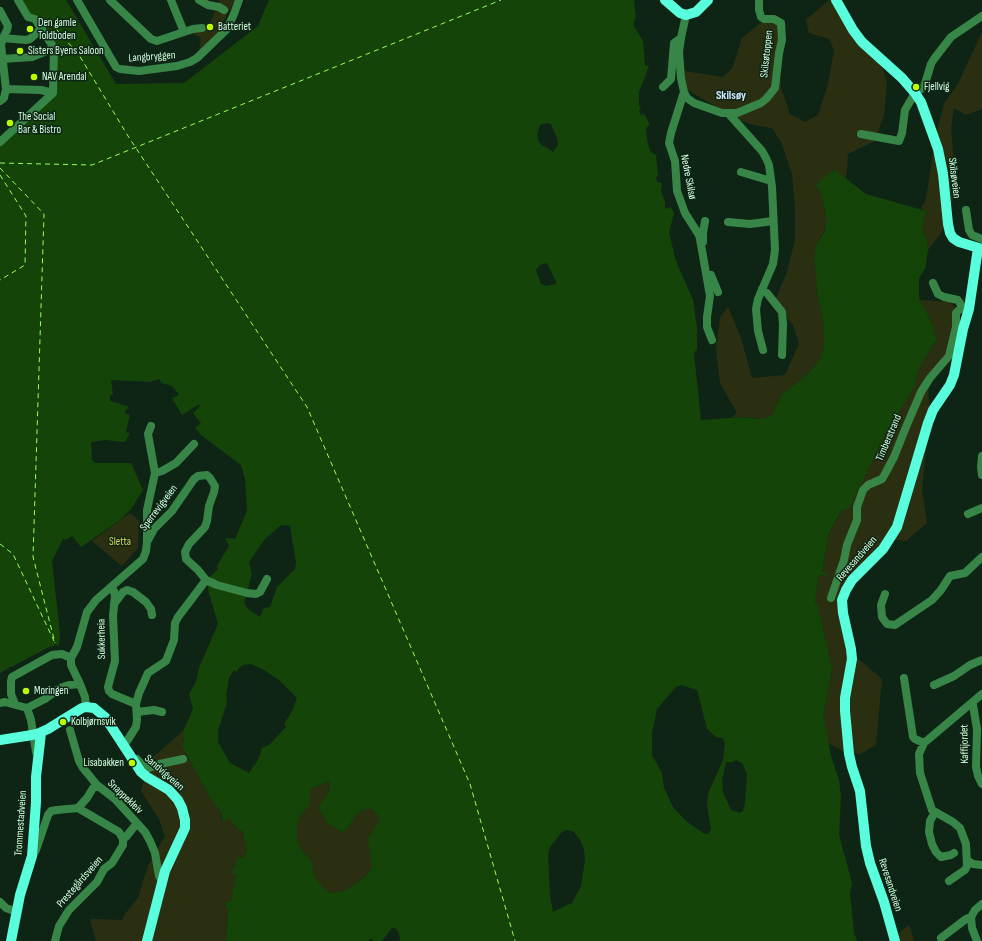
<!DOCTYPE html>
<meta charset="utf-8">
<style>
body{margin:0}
canvas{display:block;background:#0e2516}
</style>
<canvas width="982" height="941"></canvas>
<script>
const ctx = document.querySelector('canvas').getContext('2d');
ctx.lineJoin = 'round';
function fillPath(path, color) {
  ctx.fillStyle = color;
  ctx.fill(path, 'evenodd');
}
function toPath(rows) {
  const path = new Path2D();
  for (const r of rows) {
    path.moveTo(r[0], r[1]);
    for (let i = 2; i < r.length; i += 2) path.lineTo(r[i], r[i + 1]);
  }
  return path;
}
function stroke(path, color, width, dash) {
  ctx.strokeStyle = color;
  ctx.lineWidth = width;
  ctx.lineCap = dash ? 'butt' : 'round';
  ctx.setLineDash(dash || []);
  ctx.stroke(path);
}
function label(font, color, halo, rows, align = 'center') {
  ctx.font = font + ' "Sofia Sans Condensed",sans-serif';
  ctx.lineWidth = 3;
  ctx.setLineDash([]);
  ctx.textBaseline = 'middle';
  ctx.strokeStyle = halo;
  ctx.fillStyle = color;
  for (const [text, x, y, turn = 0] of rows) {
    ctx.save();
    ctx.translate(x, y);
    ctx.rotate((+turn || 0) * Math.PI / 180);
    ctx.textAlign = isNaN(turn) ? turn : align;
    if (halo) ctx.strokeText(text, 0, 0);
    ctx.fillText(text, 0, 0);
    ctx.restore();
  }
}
const green = toPath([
 [220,0,235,0,217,33,199,50,201,38,187,30,210,23],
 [829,0,838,0,879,57,887,83,884,115,875,141,848,154,846,179,834,170,816,185,821,194,825,211,826,220,825,230,816,245,814,256,817,292,823,321,824,346,820,359,807,375,782,394,772,415,769,417,761,419,749,417,732,417,737,413,720,383,716,350,720,317,728,307,741,338,752,378,785,375,799,344,793,325,774,303,787,272,795,240,795,207,792,174,781,142,772,128,754,125,739,120,686,89,684,71,723,77,732,69,742,38,767,18,778,21,781,88,790,114,805,122,818,115,828,84,834,50,829,39,809,33,806,20],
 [982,32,982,109,966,115,954,108,951,129,954,163,954,196,945,228,928,250,927,240,922,229,926,211,921,209,926,199,936,135,944,104,958,84],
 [920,300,949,302,960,311,959,332,942,361,928,390,931,424,925,457,922,490,927,523,907,540,908,541,896,540,878,547,845,587,847,649,882,679,876,745,860,754,845,752,828,743,824,723,823,714,824,712,832,669,818,607,815,602,818,578,819,575,826,576,822,573,829,533,886,432,889,433,892,428,895,420,915,382,917,372,933,345,936,343,931,321],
 [130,513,139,521,138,548,122,566,92,541],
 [184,730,183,748,210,798,221,812,222,822,228,817,239,831,242,830,247,850,244,858,238,856,236,875,231,900,225,903,228,911,226,941,96,941,90,919,123,920,124,915,138,898,148,866,165,836,159,819,141,791,152,758],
 [330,781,330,788,328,793,318,807,327,823,342,832,348,828,355,816,364,809,372,809,379,817,377,825,373,830,372,867,365,877,344,891,332,893,326,890,314,877,313,866,310,859,302,851,297,842,297,822,301,814,309,805,310,792,312,788],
 [909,925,914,941,889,941]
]);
const water = toPath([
 [21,0,66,0,116,84,184,83,258,26,269,0,634,0,636,19,634,20,634,26,643,41,645,65,649,66,639,92,639,105,641,110,639,111,641,115,644,114,650,124,646,128,647,139,650,151,656,155,658,176,656,177,657,182,662,183,661,191,665,202,665,209,671,207,674,213,669,233,676,261,693,300,697,328,697,349,694,353,701,420,743,417,761,419,769,417,772,415,782,394,807,375,820,359,824,346,823,321,817,292,814,256,816,245,825,231,826,220,825,211,821,194,816,185,827,174,835,170,866,194,926,211,922,229,927,240,928,250,925,269,919,278,919,298,931,321,937,341,933,345,917,372,915,385,895,420,892,428,889,434,886,432,850,507,841,511,829,533,822,572,827,573,827,576,819,575,818,578,815,602,818,606,832,669,824,712,823,714,831,756,839,780,841,797,839,835,852,883,850,893,854,933,857,941,400,941,399,933,395,928,392,928,382,941,373,941,371,938,368,941,226,941,228,911,225,903,231,900,236,875,232,873,238,856,244,858,247,850,242,830,239,831,228,817,223,823,221,812,210,798,183,748,181,741,184,744,183,732,193,709,189,694,196,682,199,668,218,624,209,593,207,580,218,569,217,566,229,546,225,538,235,539,247,511,245,479,241,465,201,435,195,428,201,423,193,413,200,406,199,404,182,415,172,398,179,395,177,392,172,386,162,383,159,379,151,382,111,380,113,395,110,395,110,401,127,406,129,409,126,409,125,413,130,415,126,432,130,433,125,442,105,440,91,442,92,460,95,463,131,463,143,490,131,509,120,520,84,545,81,547,72,536,66,540,63,539,52,561,60,634,59,645,57,646,55,644,53,647,51,646,11,667,10,666,9,668,0,673,0,146,54,95,57,48,43,25,44,23,37,16,31,16],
 [548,123,551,124,557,138,558,145,553,152,546,147,542,146,538,140,537,134,540,125],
 [547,263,557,284,546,286,541,284,536,270,540,265],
 [281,525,290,526,296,562,295,569,277,587,270,607,264,608,260,617,248,609,244,603,252,574,249,562,265,539],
 [251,664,264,670,279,680,297,698,292,711,284,724,286,727,269,745,262,748,258,760,249,773,230,763,218,742,218,731,227,702,226,695,229,678,234,670,237,672,238,669,243,665],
 [681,685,697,690,707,729,716,737,723,738,725,744,723,760,708,794,707,805,711,830,708,834,703,833,686,821,673,807,664,788,662,773,652,755,652,733,657,709,676,687],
 [736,760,742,763,747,774,745,803,743,811,740,813,731,810,723,792,722,779,726,762,732,762],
 [330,781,330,788,328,793,318,807,327,823,342,832,348,828,355,816,364,809,372,809,379,817,377,825,373,830,368,839,372,867,365,877,344,891,332,893,326,890,314,877,313,866,310,859,302,851,297,842,297,822,301,814,310,805,310,792,312,788],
 [566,830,574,832,580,840,584,849,585,860,581,886,572,903,553,912,550,896,548,854,550,847,562,832]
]);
const ferry = toPath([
 [42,20,51,23,79,55,128,136,307,407,470,784,515,941],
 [0,163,92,165,501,0],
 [0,168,44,214,33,557,55,643],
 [0,175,26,216,25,265,0,280],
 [0,544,13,554,54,641]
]);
const minor = toPath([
 [77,0,116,67,120,69,139,71,177,66,190,62,197,58,227,29,234,14,239,0],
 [110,0,151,39,157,41,193,29,202,28],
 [171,0,184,32],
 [199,0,208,5,219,7,224,10],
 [0,11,8,26,7,30,3,38,1,45,6,89,4,98,0,101],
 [686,15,681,38,679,52,681,78,684,92,671,133,669,143,675,161,677,191,685,213,699,235,700,239,710,296,707,317,707,327,712,340],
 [3,38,26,40,30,39,42,28],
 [2,59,32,57,54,48],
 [663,87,671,79,674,43,681,38],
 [6,89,41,90,53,93],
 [684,92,687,98,694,103,722,113,728,113,762,151,766,158,769,165,772,187,775,250,773,264,758,299,756,309,758,331,763,350],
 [728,113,737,113,761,103,766,99,775,88,779,53,782,40,781,23,774,19,764,19,761,17,759,10,759,0],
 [861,134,899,141,902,133,905,110,915,93,924,87,931,64,934,59,951,37,982,16],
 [0,142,53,93,54,48,35,19,28,17,18,0],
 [741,172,771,181],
 [966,210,969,230,972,235,982,239],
 [728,222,750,224,773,221],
 [703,242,703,233,705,221],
 [711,275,718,292],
 [933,283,938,294,944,297,958,300,963,308],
 [762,289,767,293,782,312,783,324,782,355],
 [982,456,981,467,982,475],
 [155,473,162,471,176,463,194,444],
 [968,514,982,508],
 [147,541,147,510,155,473,148,434,151,426],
 [206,580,217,585,247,593,256,594,260,592,267,579],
 [110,588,114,591,115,596,113,616,115,661,108,687,109,691,112,694,136,704],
 [885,594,881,605,882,617,887,624,895,625,932,600,941,590,950,576,965,573,982,557],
 [831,598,844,560,847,545,857,520,857,507,863,490,868,485,882,479,886,472,894,457,906,427,921,392,930,378,949,356,956,327,956,313,960,309,969,309],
 [114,604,123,592,127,590,133,592,146,602,151,609,152,615],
 [904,678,913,737,915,739,924,743],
 [934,685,954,676,970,665,982,660],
 [0,703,5,702,27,708,45,699,60,688,69,685,80,684],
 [15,704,11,694,11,681,12,677,52,655,62,654,71,658],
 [971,704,973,705,977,729,976,767,978,776,982,784],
 [86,707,85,697,80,684,71,665,71,658,77,647,87,612,96,600,143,559,146,551,147,542,154,529,172,511,194,479,198,476,207,475,210,478,215,486,214,492,209,506,207,521,205,527,189,544,185,552,186,559,198,570,206,580,178,617,175,623,174,640,166,661,148,673,139,693,136,704,137,720,136,727,127,741,123,744],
 [27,708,31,720,36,752],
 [137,712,154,710,162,712],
 [70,730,79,761,83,768,97,785,115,799,145,832,150,841,155,853,159,876,162,881],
 [137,759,143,766,149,768,160,764,183,759],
 [78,808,87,798,93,788,97,785],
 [935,812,930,821,929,832,932,844,936,852,941,857,951,855,954,853],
 [123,839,126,837,137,823],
 [33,855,36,850,48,815,51,811,57,810,78,808,119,832,123,839,123,845,112,863,104,869,97,882,69,910,59,926,55,941],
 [967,860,973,864,982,865],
 [949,881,959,874,965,870,967,866,966,844,960,828,953,822,932,810,920,773,919,754,924,743,982,694],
 [0,902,6,908,17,912],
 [941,938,966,919,971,917],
 [977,941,972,928,971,917,975,910,982,904]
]);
const major = toPath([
 [665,0,680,13,686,15,696,12,708,0],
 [836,0,853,30,862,42,902,78,915,93,921,102,938,149,943,174,948,224,950,233,953,238,959,242,982,249],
 [37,734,48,729,82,708,86,707,94,708,105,717,141,772,147,777,169,790,178,800,182,808,185,820,185,828,165,871,147,941],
 [0,740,26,736],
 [11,941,20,895,32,856,36,802,36,777,41,733],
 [895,941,884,902,870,863,866,846,860,791,852,767,849,754,845,711,845,698,852,659,851,649,843,613,842,600,846,590,852,580,883,549,897,527,928,423,933,410,950,385,954,375,963,329,969,309,978,248]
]);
const majorBridge = toPath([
 [26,736,37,734]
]);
const markers = [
 [210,27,4,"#bbfd00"],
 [30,29,4,"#bbfd00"],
 [20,51,4,"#bbfd00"],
 [34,77,4,"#bbfd00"],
 [916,87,4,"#bbfd00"],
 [10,123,4,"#bbfd00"],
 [26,691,4,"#bbfd00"],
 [63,722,4,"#bbfd00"],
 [132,763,4,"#bbfd00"]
];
const poiNames = [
 ["Den gamle",38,23],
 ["Toldboden",38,36],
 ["Batteriet",218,27],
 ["Sisters Byens Saloon",28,51],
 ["NAV Arendal",42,77],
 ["Fjellvig",924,87],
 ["The Social",18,117],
 ["Bar & Bistro",18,130],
 ["Moringen",34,691],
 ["Kolbjørnsvik",71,722],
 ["Lisabakken",124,763,"right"]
];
const streetNames = [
 ["Skilsøtoppen",767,54,-84],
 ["Langbryggen",152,57,-4],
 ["Nedre Skilsø",688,177,79],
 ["Skilsøveien",954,178,83],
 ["Timberstrand",889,438,-67],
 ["Sperrevigveien",159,508,-53],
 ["Revesandveien",857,559,-49],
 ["Sukkerheia",102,639,-91],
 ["Kaffijordet",965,744,-91],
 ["Sandvigveien",164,773,41],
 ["Snappekleiv",125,797,44],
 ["Trommestadveien",21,823,-86],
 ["Prestegårdsveien",80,882,-49],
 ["Revesandveien",890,885,72]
];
const parkNames = [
 ["Sletta",120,542]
];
const neighbourhoodNames = [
 ["Skilsøy",731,96]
];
fillPath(green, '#2b2f11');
fillPath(water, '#144408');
stroke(ferry, '#9bff60', 1, [5, 4]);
stroke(minor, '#378647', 8);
stroke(major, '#59ffdc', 10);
stroke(majorBridge, '#59ffdc', 10);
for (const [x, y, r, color] of markers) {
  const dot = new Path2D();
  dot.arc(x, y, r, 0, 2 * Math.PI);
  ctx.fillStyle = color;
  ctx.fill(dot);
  stroke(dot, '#0e2516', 1.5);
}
label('11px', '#d2ffde', '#0e2516', poiNames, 'left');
label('11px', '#d2ffde', '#0e2516', streetNames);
label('11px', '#e3d759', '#0e2516', parkNames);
label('bold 12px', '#d4e8ff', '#0e2516', neighbourhoodNames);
</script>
